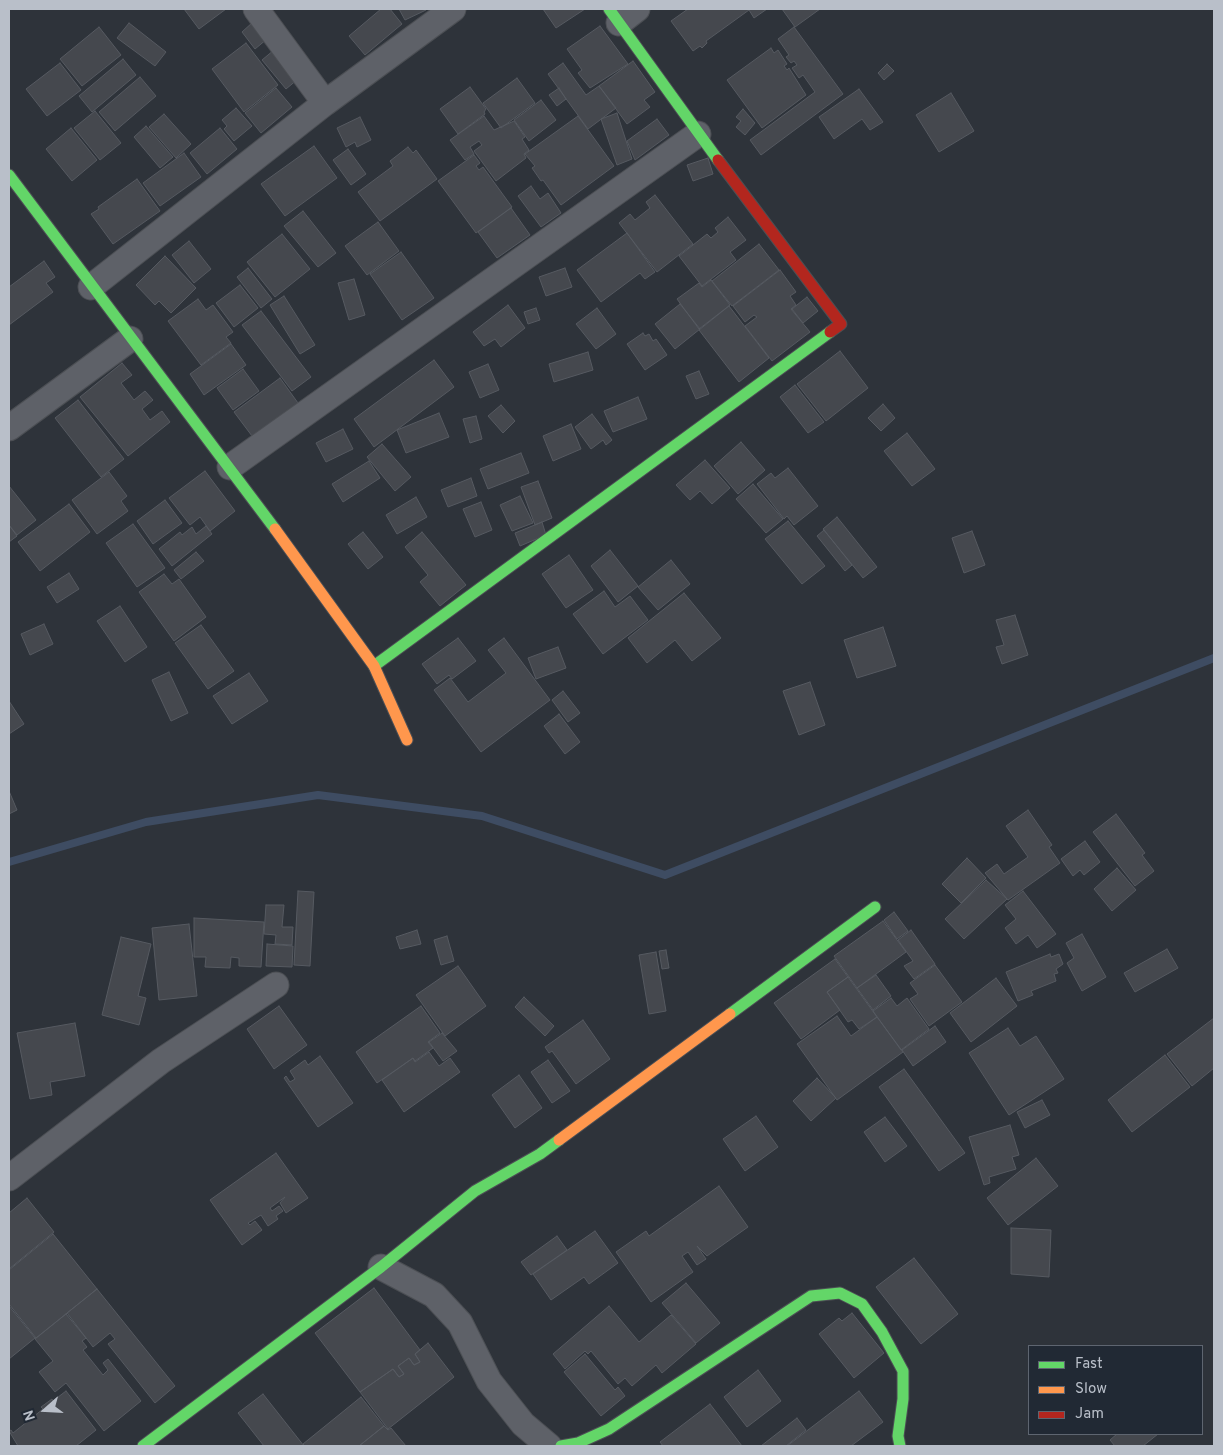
<!DOCTYPE html>
<style>
body{margin:0}
#map{position:relative;width:1223px;height:1455px;overflow:hidden;background:#2e333a;font-family:Overpass,sans-serif}
canvas{display:block}
.frame{position:absolute;inset:0;border:10px solid #b9bfc9;pointer-events:none}
.legend{position:absolute;left:1028px;top:1345px;width:175px;height:90px;box-sizing:border-box;background:#212934;border:1px solid #5e6570;margin:0;padding:6px 9px;list-style:none;font-size:15px;color:#b9bfc9}
.legend li{display:flex;align-items:center;gap:10px;height:25px}
.legend b{width:25px;border:1px solid #5e6570}
.north{position:absolute;left:20px;top:1385px;width:50px;height:50px;-webkit-text-stroke:4px #212934;paint-order:stroke;rotate:251deg;font-size:14px;font-weight:700;line-height:20px;text-align:center;color:#b9bfc9}
.north::after{content:'';display:block;margin:auto;width:18px;height:22px;background:#b9bfc9;clip-path:polygon(50% 0,100% 100%,50% 72%,0 100%)}
</style>
<div id="map">
<canvas width="1223" height="1455"></canvas>
<div class="frame"></div>
<ul class="legend">
<li><b style="height:6px;background:#63d668"></b>Fast</li>
<li><b style="height:6px;background:#ff974d"></b>Slow</li>
<li><b style="height:6px;background:#b3261e"></b>Jam</li>
</ul>
<div class="north">N</div>
</div>
<script>
const ctx = document.querySelector('canvas').getContext('2d');
ctx.lineJoin = 'round';
function toPath(rows) {
  const path = new Path2D();
  for (const r of rows) {
    path.moveTo(r[0], r[1]);
    for (let i = 2; i < r.length; i += 2) path.lineTo(r[i], r[i + 1]);
  }
  return path;
}
function stroke(path, color, width, dash) {
  ctx.strokeStyle = color;
  ctx.lineWidth = width;
  ctx.lineCap = dash ? 'butt' : 'round';
  ctx.setLineDash(dash || []);
  ctx.stroke(path);
}
function fillPath(path, color) {
  ctx.fillStyle = color;
  ctx.fill(path, 'evenodd');
}
const stream = toPath([
 [9,862,146,822,318,795,482,816,665,875,1214,658]
]);
const building = toPath([
 [184,9,226,9,199,29,184,9],
 [381,9,390,9,402,24,365,55,349,36,381,9],
 [399,9,426,9,426,10,405,20,399,9],
 [543,9,585,9,556,28,543,9],
 [688,9,767,9,754,18,749,10,706,41,707,43,702,48,700,46,693,51,671,21,688,9],
 [782,9,820,9,795,27,782,9],
 [253,22,267,39,255,49,242,32,253,22],
 [129,23,166,52,155,66,117,38,129,23],
 [600,26,628,64,590,88,578,73,582,70,567,49,600,26],
 [99,27,121,55,82,86,60,59,99,27],
 [794,27,843,94,761,155,750,140,815,92,803,75,799,78,792,68,797,65,794,61,791,63,786,57,789,55,778,39,794,27],
 [246,43,278,85,244,112,212,69,246,43],
 [771,48,774,53,778,50,787,64,784,66,787,70,789,68,806,95,762,128,727,80,771,48],
 [274,50,298,79,286,89,262,60,274,50],
 [123,59,136,75,92,112,79,96,123,59],
 [633,61,655,92,644,100,650,107,627,124,599,86,633,61],
 [60,63,81,90,47,116,26,89,60,63],
 [563,63,586,95,599,86,616,108,588,129,548,74,563,63],
 [887,64,894,71,884,80,878,73,887,64],
 [140,77,156,96,115,131,99,112,140,77],
 [517,78,535,103,501,128,483,103,517,78],
 [470,87,486,109,484,112,485,114,458,134,440,109,470,87],
 [276,88,292,107,261,133,245,113,276,88],
 [559,88,566,99,557,106,549,95,559,88],
 [859,89,883,122,870,130,862,119,834,139,819,117,859,89],
 [951,93,974,131,939,152,916,115,951,93],
 [541,100,556,120,529,141,514,120,541,100],
 [236,108,252,126,234,141,224,129,227,126,222,120,236,108],
 [743,109,755,123,745,135,736,127,741,121,736,117,743,109],
 [95,111,121,143,100,160,74,128,95,111],
 [617,113,632,159,617,165,601,119,617,113],
 [164,114,191,144,176,158,149,127,164,114],
 [484,116,494,130,514,121,525,137,522,139,529,150,524,154,526,158,496,181,474,151,482,145,479,141,470,147,474,154,465,160,450,140,484,116],
 [578,116,614,166,561,205,543,180,541,181,532,168,535,166,525,154,578,116],
 [360,117,371,140,357,147,355,142,346,147,337,128,360,117],
 [657,119,669,135,635,160,627,141,657,119],
 [146,126,173,157,160,168,134,137,146,126],
 [71,128,97,160,72,181,46,149,71,128],
 [220,128,237,149,207,174,190,153,220,128],
 [314,146,337,178,285,216,261,184,314,146],
 [408,147,413,153,416,150,437,179,380,221,358,192,393,166,390,161,408,147],
 [348,149,366,174,351,185,333,160,348,149],
 [184,153,201,177,160,206,143,183,184,153],
 [474,155,480,163,476,166,479,170,483,167,512,207,476,233,438,181,474,155],
 [708,158,713,174,693,181,687,165,708,158],
 [137,179,160,211,113,244,91,214,99,209,98,207,137,179],
 [531,186,540,199,548,193,561,213,541,227,518,196,531,186],
 [655,195,693,244,657,272,619,223,630,214,635,220,650,208,646,202,655,195],
 [511,208,530,235,497,258,478,232,511,208],
 [303,211,336,253,318,267,284,226,303,211],
 [728,217,746,240,730,252,736,260,702,286,679,256,707,234,711,238,718,232,715,228,728,217],
 [378,222,399,251,367,275,345,246,378,222],
 [627,233,655,272,645,279,640,273,601,302,577,270,627,233],
 [282,234,310,269,275,297,247,262,282,234],
 [189,241,211,269,194,283,172,255,189,241],
 [759,244,779,270,732,306,712,281,759,244],
 [401,252,434,298,402,320,370,274,401,252],
 [165,256,196,288,171,313,159,301,155,305,136,285,165,256],
 [44,261,55,277,46,283,53,292,9,325,9,287,44,261],
 [248,268,272,299,261,308,237,277,248,268],
 [565,268,572,287,546,296,539,277,565,268],
 [780,270,796,292,790,296,796,305,791,309,810,332,772,361,745,326,757,317,754,315,745,322,733,306,780,270],
 [354,279,365,315,349,320,338,283,354,279],
 [711,280,730,305,699,329,677,299,699,283,702,287,711,280],
 [240,285,258,308,234,327,216,303,240,285],
 [284,296,315,345,300,354,270,305,284,296],
 [807,297,818,311,803,323,792,309,807,297],
 [198,299,206,310,213,305,233,332,226,337,231,343,201,365,168,321,198,299],
 [680,304,700,329,675,349,655,324,680,304],
 [508,305,525,328,501,347,495,339,484,346,473,332,508,305],
 [729,306,769,358,739,382,699,330,729,306],
 [536,308,540,320,528,324,524,312,536,308],
 [597,308,616,334,596,349,576,324,597,308],
 [261,311,311,377,292,391,242,325,261,311],
 [643,333,645,336,649,334,653,341,656,339,667,355,645,370,627,344,643,333],
 [231,344,246,365,204,395,190,374,231,344],
 [840,351,868,388,826,421,797,384,840,351],
 [588,352,593,370,554,382,549,364,588,352],
 [434,360,454,387,374,447,354,419,434,360],
 [122,363,132,375,121,383,134,400,145,391,153,400,142,409,150,420,162,411,170,422,128,456,80,397,122,363],
 [488,364,499,390,480,398,469,372,488,364],
 [243,369,259,391,233,410,217,388,243,369],
 [699,371,709,394,696,399,686,376,699,371],
 [280,378,298,403,252,436,234,412,280,378],
 [795,385,824,422,808,433,780,397,795,385],
 [638,397,647,419,613,432,604,411,638,397],
 [78,400,124,459,101,477,55,418,78,400],
 [883,404,895,418,881,431,868,418,883,404],
 [501,405,515,421,503,433,488,416,501,405],
 [439,413,449,437,406,453,397,430,439,413],
 [592,414,612,440,606,445,603,440,591,449,575,427,592,414],
 [476,416,482,439,470,443,463,419,476,416],
 [571,424,581,449,553,461,543,436,571,424],
 [343,429,353,449,326,462,316,443,343,429],
 [907,433,935,469,912,486,884,451,907,433],
 [741,442,765,470,738,494,714,466,741,442],
 [382,444,411,477,395,491,367,457,382,444],
 [521,453,529,473,488,489,480,469,521,453],
 [705,460,730,488,712,504,700,491,690,500,676,485,705,460],
 [369,461,380,478,343,502,332,484,369,461],
 [788,468,818,506,794,525,787,516,784,519,757,484,771,473,775,478,788,468],
 [205,471,235,511,210,531,200,517,190,525,169,498,205,471],
 [109,472,127,496,121,501,128,511,97,534,72,500,109,472],
 [471,478,477,496,448,507,441,490,471,478],
 [538,481,552,518,535,525,521,487,538,481],
 [753,484,783,519,766,533,736,499,753,484],
 [9,486,36,520,17,535,9,525,9,486],
 [520,496,533,523,512,531,500,505,520,496],
 [416,497,427,517,397,534,386,515,416,497],
 [165,500,182,523,153,544,137,521,165,500],
 [481,502,492,530,475,537,463,509,481,502],
 [69,504,90,532,40,571,18,542,69,504],
 [837,517,877,567,863,578,823,529,837,517],
 [788,521,825,566,802,584,765,539,788,521],
 [542,522,546,535,520,546,515,533,542,522],
 [133,524,165,568,137,587,106,543,133,524],
 [9,525,17,536,9,542,9,525],
 [206,526,212,534,172,566,159,549,180,532,182,535,192,527,196,534,206,526],
 [824,530,852,565,845,571,817,536,824,530],
 [972,531,985,565,964,573,952,538,972,531],
 [363,532,383,557,368,569,348,544,363,532],
 [422,532,466,585,440,606,420,582,428,575,405,547,422,532],
 [610,550,638,586,618,602,591,566,610,550],
 [196,552,204,561,181,579,174,570,196,552],
 [569,555,593,590,566,608,542,574,569,555],
 [671,560,690,584,658,610,638,587,671,560],
 [69,573,79,589,57,603,47,587,69,573],
 [164,574,172,584,179,579,206,617,174,641,139,592,164,574],
 [604,591,615,607,630,596,648,620,603,654,573,614,604,591],
 [684,593,721,638,692,661,675,640,647,663,628,638,684,593],
 [120,606,147,647,125,662,97,621,120,606],
 [1015,615,1028,655,1002,664,996,647,1004,645,996,620,1015,615],
 [44,624,53,644,30,655,21,634,44,624],
 [201,625,234,671,208,689,175,643,201,625],
 [883,627,896,666,857,678,844,640,883,627],
 [458,638,476,661,452,679,449,675,437,684,422,664,458,638],
 [504,638,550,700,481,752,434,690,450,678,468,702,506,673,488,650,504,638],
 [558,647,566,668,536,679,528,658,558,647],
 [169,672,188,713,171,721,152,680,169,672],
 [249,673,268,701,232,724,213,696,249,673],
 [810,682,825,725,799,735,783,691,810,682],
 [563,691,580,713,568,722,552,700,563,691],
 [9,701,24,724,9,734,9,701],
 [559,714,580,742,565,754,544,726,559,714],
 [9,791,17,810,9,814,9,791],
 [1028,810,1052,845,1049,847,1060,863,1008,900,985,873,997,864,1004,874,1028,857,1006,826,1028,810],
 [1116,814,1145,853,1142,855,1154,871,1135,886,1093,832,1116,814],
 [1085,841,1100,862,1084,875,1080,870,1073,876,1061,859,1085,841],
 [967,858,986,878,961,903,942,884,967,858],
 [1117,868,1136,890,1112,911,1094,889,1117,868],
 [986,880,1007,899,964,939,945,919,986,880],
 [298,891,314,892,310,966,294,965,298,891],
 [1023,891,1056,934,1037,948,1028,935,1016,944,1005,928,1016,919,1005,905,1023,891],
 [266,905,284,905,282,927,293,927,292,945,275,944,276,935,264,934,266,905],
 [894,912,908,931,897,939,884,920,894,912],
 [194,918,264,922,261,967,239,966,239,958,231,957,230,968,205,967,206,957,194,957,194,918],
 [883,921,906,952,857,988,834,956,883,921],
 [189,924,197,996,159,1000,152,928,189,924],
 [417,930,421,944,400,949,396,937,417,930],
 [911,930,935,964,914,979,904,966,913,961,898,940,911,930],
 [1082,934,1106,977,1082,991,1067,963,1074,958,1066,943,1082,934],
 [447,936,454,961,441,965,434,940,447,936],
 [121,937,151,944,138,996,146,998,139,1025,102,1015,121,937],
 [267,944,293,946,292,967,266,966,267,944],
 [1167,949,1178,968,1135,992,1124,973,1167,949],
 [666,950,669,968,662,969,659,951,666,950],
 [656,952,666,1011,649,1014,639,955,656,952],
 [1050,954,1051,957,1059,954,1063,964,1056,969,1058,973,1054,974,1056,981,1031,991,1033,995,1018,1001,1006,972,1050,954],
 [835,959,848,977,827,992,840,1010,801,1039,774,1003,835,959],
 [935,965,962,1002,929,1026,910,999,918,994,910,983,935,965],
 [458,966,486,1006,445,1036,416,995,458,966],
 [876,975,891,996,873,1010,857,988,876,975],
 [848,977,877,1017,859,1029,852,1020,848,1022,827,992,848,977],
 [996,978,1017,1006,971,1042,950,1013,996,978],
 [524,997,554,1026,545,1036,515,1007,524,997],
 [891,998,897,1006,907,998,929,1029,901,1050,873,1011,891,998],
 [279,1006,307,1045,274,1069,247,1029,279,1006],
 [421,1006,440,1033,428,1042,433,1048,415,1061,413,1058,377,1083,356,1052,421,1006],
 [837,1016,851,1036,877,1017,903,1052,837,1100,797,1044,837,1016],
 [1214,1018,1214,1068,1192,1086,1167,1054,1214,1018],
 [583,1020,610,1059,576,1084,552,1051,549,1053,545,1047,583,1020],
 [75,1023,85,1076,50,1082,52,1095,30,1099,17,1033,75,1023],
 [935,1026,946,1042,913,1066,902,1050,935,1026],
 [1008,1028,1020,1046,1036,1036,1064,1079,1009,1115,969,1053,1008,1028],
 [442,1033,457,1051,443,1061,429,1042,442,1033],
 [429,1052,439,1066,450,1058,460,1072,404,1112,382,1080,413,1058,415,1062,429,1052],
 [1165,1055,1190,1087,1132,1132,1108,1100,1165,1055],
 [320,1056,353,1103,318,1127,284,1078,286,1076,290,1082,295,1079,290,1071,305,1060,308,1065,320,1056],
 [548,1060,570,1091,552,1103,531,1072,548,1060],
 [904,1069,965,1153,939,1171,879,1087,904,1069],
 [519,1075,542,1108,515,1128,492,1095,519,1075],
 [817,1078,836,1098,811,1121,793,1101,817,1078],
 [1042,1100,1050,1115,1025,1128,1017,1112,1042,1100],
 [756,1116,778,1147,745,1171,723,1139,756,1116],
 [885,1117,907,1146,885,1162,864,1132,885,1117],
 [1010,1125,1019,1155,1012,1157,1016,1169,989,1177,990,1183,984,1185,969,1137,1010,1125],
 [276,1153,308,1198,286,1213,280,1203,285,1197,270,1208,272,1211,279,1206,283,1211,276,1216,278,1219,268,1226,261,1215,248,1223,250,1225,255,1221,262,1230,242,1245,210,1200,276,1153],
 [1036,1158,1058,1186,1008,1225,987,1198,1036,1158],
 [719,1186,748,1227,707,1256,697,1246,706,1259,697,1265,688,1252,682,1256,693,1272,651,1302,616,1252,646,1231,649,1236,719,1186],
 [27,1198,54,1232,9,1269,9,1213,27,1198],
 [1011,1228,1051,1230,1049,1277,1011,1274,1011,1228],
 [595,1231,618,1263,589,1284,584,1277,551,1300,533,1274,595,1231],
 [53,1234,97,1289,36,1338,9,1304,9,1270,53,1234],
 [557,1236,567,1250,531,1275,521,1262,557,1236],
 [914,1258,958,1314,921,1344,876,1287,914,1258],
 [686,1283,720,1323,696,1343,662,1303,686,1283],
 [374,1288,420,1350,415,1354,420,1362,414,1365,409,1358,398,1366,404,1374,399,1377,393,1369,360,1392,315,1333,374,1288],
 [97,1289,175,1386,155,1403,108,1344,115,1339,110,1333,93,1347,67,1313,97,1289],
 [9,1306,35,1338,9,1359,9,1306],
 [609,1306,639,1342,671,1315,696,1344,662,1373,656,1365,632,1386,625,1378,618,1384,591,1351,588,1354,585,1351,565,1369,553,1354,609,1306],
 [852,1313,884,1353,854,1378,819,1334,839,1318,842,1321,852,1313],
 [66,1314,86,1338,82,1341,87,1347,83,1350,103,1375,108,1370,103,1363,108,1359,141,1401,104,1431,66,1383,55,1392,39,1372,53,1361,35,1339,66,1314],
 [428,1343,454,1377,388,1429,360,1392,393,1369,399,1377,404,1374,398,1366,409,1358,414,1365,420,1362,415,1354,428,1343],
 [585,1354,615,1390,618,1387,625,1396,601,1416,564,1372,585,1354],
 [758,1370,781,1401,747,1427,724,1397,758,1370],
 [66,1391,96,1430,76,1446,18,1446,9,1431,11,1430,13,1433,43,1409,41,1407,52,1399,53,1401,66,1391],
 [859,1391,883,1422,851,1446,787,1446,859,1391],
 [263,1394,304,1446,264,1446,238,1413,263,1394],
 [361,1397,384,1426,359,1446,305,1446,303,1444,361,1397],
 [710,1404,742,1446,663,1446,660,1442,710,1404],
 [797,1418,806,1430,786,1446,761,1446,797,1418],
 [384,1426,388,1430,391,1428,406,1446,359,1446,384,1426],
 [1117,1434,1158,1434,1143,1446,1115,1446,1110,1440,1117,1434]
]);
const street = toPath([
 [256,9,325,103],
 [619,23,637,9],
 [91,287,325,103,453,9],
 [9,428,130,339],
 [230,467,698,134],
 [9,1178,161,1061,276,985],
 [381,1267,434,1295,460,1323,489,1381,523,1424,549,1446]
]);
const fast = toPath([
 [609,9,718,160],
 [9,175,275,529],
 [374,666,830,332],
 [730,1014,875,907],
 [143,1446,381,1267,475,1191,540,1154,559,1140],
 [561,1446,578,1443,609,1429,811,1296,840,1293,862,1304,882,1332,903,1371,903,1399,898,1436,900,1446]
]);
const slow = toPath([
 [275,529,374,666,407,740],
 [559,1140,730,1014]
]);
const jam = toPath([
 [718,160,841,324,830,332]
]);
stroke(stream, '#3e4c62', 8);
fillPath(building, '#45484e');
stroke(building, '#565a61', 1);
stroke(street, '#4c4f54', 27);
stroke(fast, '#4c4f54', 13);
stroke(slow, '#4c4f54', 13);
stroke(jam, '#4c4f54', 13);
stroke(street, '#5e6168', 25);
stroke(fast, '#63d668', 11);
stroke(slow, '#ff974d', 11);
stroke(jam, '#b3261e', 11);
</script>
